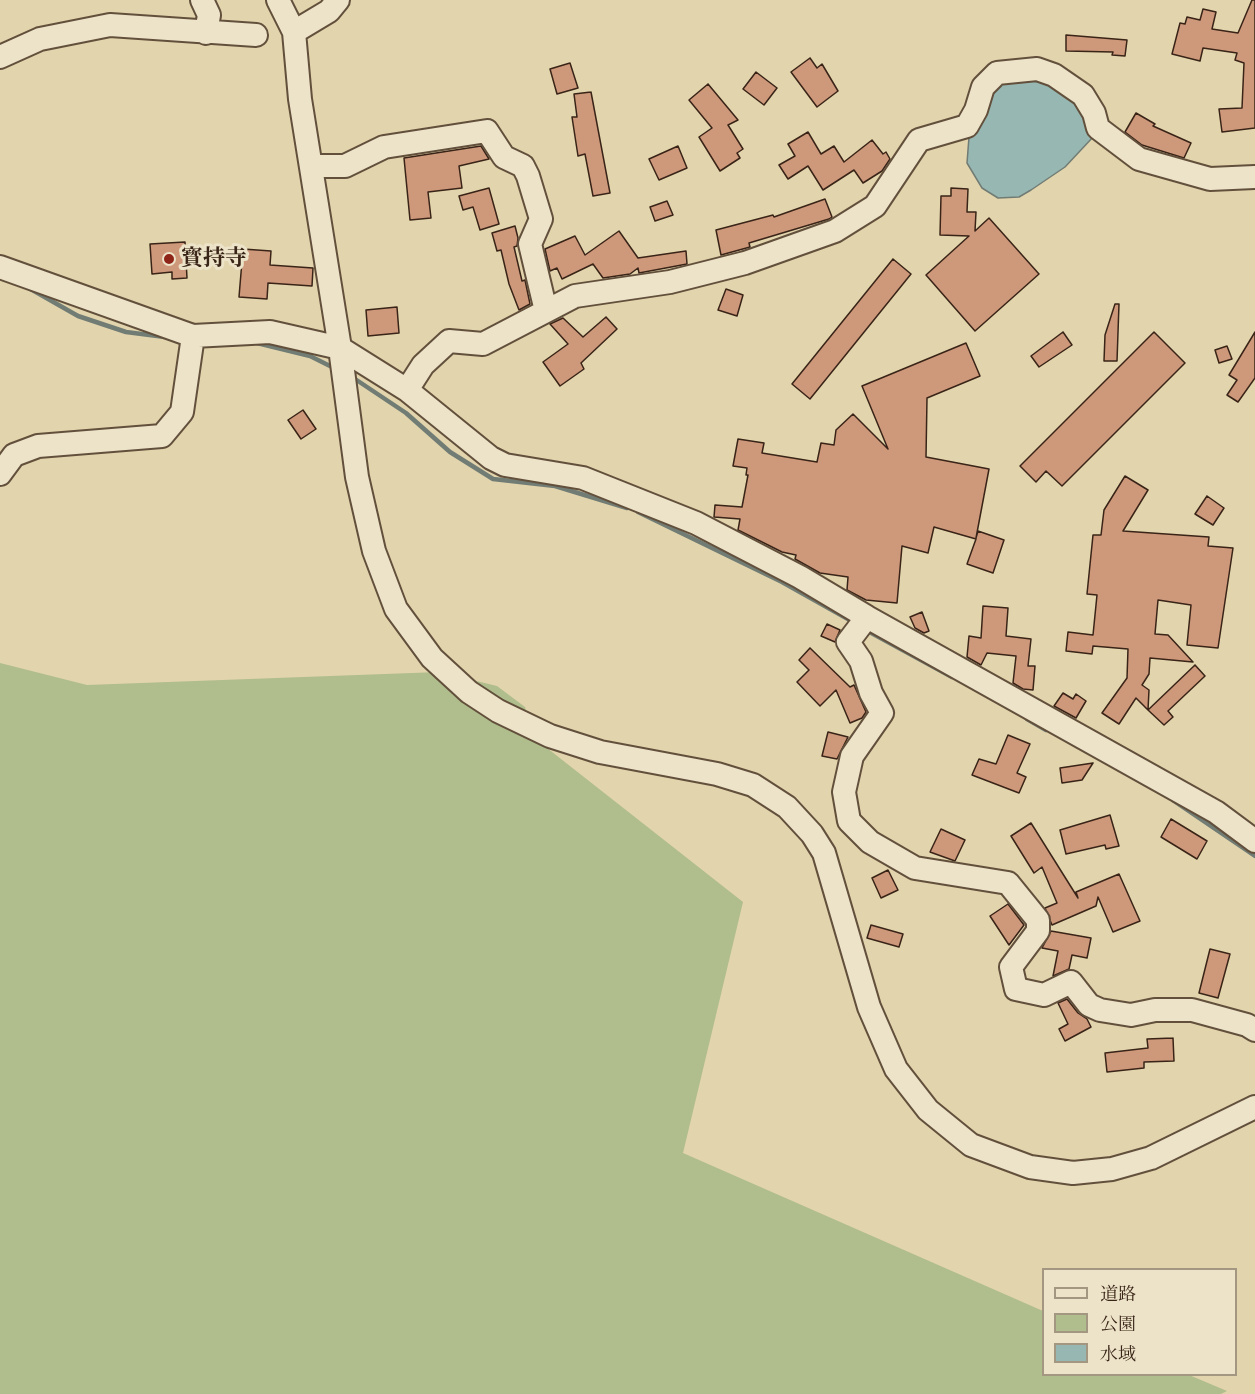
<!DOCTYPE html>
<meta charset="utf-8">
<style>
body{margin:0}
#map{position:relative;width:1255px;height:1394px;overflow:hidden;background:#e2d4ac;font-family:"Gentium Book Plus","Noto Serif JP",serif}
canvas{display:block}
.legend{position:absolute;left:1042px;top:1268px;width:195px;height:108px;box-sizing:border-box;background:#ece3c9;border:2px solid #a49782;margin:0;padding:8px 10px;list-style:none;font-size:18px;color:#392417}
.legend li{display:flex;align-items:center;gap:12px;height:30px}
.legend b{width:30px;border:2px solid #a49782}
</style>
<div id="map">
<canvas width="1255" height="1394"></canvas>
<ul class="legend">
<li><b style="height:8px;background:#ece3c9"></b>道路</li>
<li><b style="height:16px;background:#b0bd8c"></b>公園</li>
<li><b style="height:16px;background:#97b7b2"></b>水域</li>
</ul>
</div>
<script>
const ctx = document.querySelector('canvas').getContext('2d');
ctx.lineJoin = 'round';
function fillPath(path, color) {
  ctx.fillStyle = color;
  ctx.fill(path, 'evenodd');
}
function toPath(rows) {
  const path = new Path2D();
  for (const r of rows) {
    path.moveTo(r[0], r[1]);
    for (let i = 2; i < r.length; i += 2) path.lineTo(r[i], r[i + 1]);
  }
  return path;
}
function stroke(path, color, width, dash) {
  ctx.strokeStyle = color;
  ctx.lineWidth = width;
  ctx.lineCap = dash ? 'butt' : 'round';
  ctx.setLineDash(dash || []);
  ctx.stroke(path);
}
function label(font, color, halo, rows, align = 'center') {
  ctx.font = font + ' "Gentium Book Plus","Noto Serif JP",serif';
  ctx.lineWidth = 6;
  ctx.setLineDash([]);
  ctx.textBaseline = 'middle';
  ctx.strokeStyle = halo;
  ctx.fillStyle = color;
  for (const [text, x, y, turn = 0] of rows) {
    ctx.save();
    ctx.translate(x, y);
    ctx.rotate((+turn || 0) * Math.PI / 180);
    ctx.textAlign = isNaN(turn) ? turn : align;
    if (halo) ctx.strokeText(text, 0, 0);
    ctx.fillText(text, 0, 0);
    ctx.restore();
  }
}
const green = toPath([
 [0,663,87,685,439,672,497,686,525,707,533,737,743,902,683,1153,1043,1311,1044,1374,1189,1375,1227,1391,1221,1394,0,1394]
]);
const water = toPath([
 [1034,75,1072,93,1094,136,1065,167,1031,190,1019,197,998,198,982,188,967,163,969,137,994,82,1034,75]
]);
const stream = toPath([
 [27,287,78,316,126,332,165,337],
 [257,343,310,356,336,369],
 [352,377,406,413,450,452,493,479,555,486,627,508],
 [638,512,782,582,855,623],
 [864,629,952,677],
 [1027,719,1046,730],
 [1174,801,1255,856]
]);
const building = toPath([
 [1252,0,1255,0,1255,128,1222,132,1219,109,1242,108,1244,63,1235,60,1237,53,1203,48,1200,61,1172,54,1180,23,1185,24,1187,17,1200,20,1203,9,1216,12,1212,29,1238,33,1252,0],
 [1066,35,1127,40,1125,56,1112,55,1113,52,1066,51,1066,35],
 [810,58,817,68,822,64,838,91,817,107,791,72,810,58],
 [570,63,578,88,557,94,550,69,570,63],
 [756,72,777,88,764,105,743,89,756,72],
 [708,84,738,120,728,125,743,149,737,153,740,158,720,171,699,137,712,128,689,100,708,84],
 [591,92,610,193,593,196,585,154,578,156,572,117,577,117,574,94,591,92],
 [1136,113,1155,124,1153,126,1191,143,1184,158,1142,145,1125,132,1136,113],
 [808,132,821,154,834,146,844,162,872,140,883,154,886,152,890,159,882,171,863,183,854,170,823,190,808,166,788,179,779,165,795,156,788,144,808,132],
 [481,146,489,159,459,166,462,188,428,192,431,218,410,220,404,158,481,146],
 [678,146,687,168,659,180,649,159,678,146],
 [489,188,499,224,480,230,473,207,463,210,459,196,489,188],
 [951,188,968,189,967,212,976,212,975,231,989,218,1039,274,975,331,926,275,969,236,940,235,941,196,951,196,951,188],
 [825,199,832,217,829,219,749,243,750,247,721,255,716,230,773,215,774,217,825,199],
 [667,201,673,215,655,221,650,207,667,201],
 [515,226,518,238,517,246,514,247,522,281,525,280,530,304,519,310,509,284,501,250,497,251,492,233,515,226],
 [619,231,638,258,686,251,687,264,639,273,638,268,630,274,603,278,593,264,562,279,557,268,550,271,545,249,575,236,585,255,619,231],
 [185,242,187,278,172,279,172,272,152,274,150,244,185,242],
 [243,249,271,251,270,265,313,268,312,286,268,283,267,299,239,297,243,249],
 [893,259,911,274,810,399,792,384,893,259],
 [726,289,743,295,737,316,718,310,726,289],
 [1115,304,1119,304,1117,361,1104,361,1105,335,1115,304],
 [397,307,399,333,368,336,366,310,397,307],
 [606,317,617,329,581,363,584,369,560,386,543,362,568,344,550,324,563,318,583,337,606,317],
 [1063,332,1072,345,1039,367,1031,356,1063,332],
 [1154,332,1185,363,1062,486,1046,471,1036,482,1020,466,1154,332],
 [1255,332,1255,378,1238,402,1227,395,1237,380,1229,375,1255,332],
 [966,343,980,376,927,398,926,457,989,469,976,538,978,531,1004,540,993,573,967,564,976,539,934,527,928,553,902,546,897,603,866,600,847,590,848,577,820,573,795,559,796,555,782,552,738,530,740,519,714,517,715,505,742,507,748,475,746,475,747,468,733,466,738,439,764,443,762,453,817,462,821,443,834,445,836,430,853,414,888,449,862,386,966,343],
 [1227,346,1232,359,1219,363,1215,350,1227,346],
 [303,410,316,429,301,439,288,420,303,410],
 [1125,476,1148,490,1123,531,1209,537,1208,546,1233,548,1218,648,1187,645,1191,605,1158,600,1155,634,1168,635,1193,662,1150,658,1149,674,1142,685,1149,690,1148,710,1136,698,1119,724,1102,713,1127,678,1128,649,1093,646,1092,654,1066,651,1068,632,1093,635,1097,595,1087,594,1093,535,1101,535,1104,510,1125,476],
 [1207,496,1224,508,1213,525,1195,514,1207,496],
 [983,606,1008,608,1006,636,1031,639,1028,666,1035,666,1033,690,1023,689,1013,683,1016,656,987,653,981,665,967,657,969,636,981,638,983,606],
 [922,612,929,631,924,633,915,628,910,617,922,612],
 [827,624,840,630,835,642,821,636,827,624],
 [810,648,850,687,854,685,866,712,862,718,850,723,836,690,820,706,797,682,809,670,799,660,810,648],
 [1195,665,1205,676,1168,711,1173,717,1164,725,1148,710,1195,665],
 [1063,693,1073,699,1076,694,1086,701,1076,718,1054,706,1063,693],
 [828,732,848,737,837,759,822,756,828,732],
 [1008,735,1030,744,1017,773,1026,777,1019,793,972,775,979,759,996,764,1008,735],
 [1093,763,1082,780,1062,783,1060,768,1093,763],
 [1110,815,1119,846,1106,849,1105,845,1066,854,1060,830,1110,815],
 [1171,819,1207,841,1197,859,1161,837,1171,819],
 [1031,823,1078,898,1076,892,1119,874,1140,921,1113,932,1098,897,1096,906,1052,925,1045,908,1057,903,1042,867,1034,873,1011,836,1031,823],
 [941,829,965,840,955,861,930,852,941,829],
 [888,870,898,890,881,898,872,878,888,870],
 [1008,904,1024,925,1009,945,990,916,1008,904],
 [871,925,903,934,899,947,867,938,871,925],
 [1051,931,1091,938,1087,958,1072,955,1069,969,1053,976,1058,951,1042,948,1051,931],
 [1210,949,1230,954,1218,998,1199,993,1210,949],
 [1067,999,1078,1013,1087,1019,1091,1027,1065,1041,1059,1029,1068,1024,1058,1003,1067,999],
 [1173,1038,1174,1061,1144,1062,1144,1068,1107,1072,1105,1053,1148,1048,1147,1039,1173,1038]
]);
const minor = toPath([
 [202,0,209,15,206,33],
 [278,0,294,32,300,99,340,348,357,477,374,551,396,609,432,658,469,692,498,711,550,736,600,752,717,774,753,785,787,807,812,834,824,853,869,1007,896,1069,928,1110,971,1145,1030,1167,1073,1173,1112,1169,1151,1158,1255,1107],
 [294,32,329,11,338,0],
 [0,57,40,39,110,25,256,35],
 [312,166,345,166,384,147,487,131,504,157,523,166,528,176,541,219,530,244,546,311],
 [0,267,193,336,270,332,340,348,407,390,491,458,505,465,583,478,696,523,800,577,867,617,1216,812,1255,841],
 [407,390,423,365,449,341,483,344,575,296,670,282,745,263,835,231,875,206,919,140,967,126,976,110,983,87,997,73,1037,69,1054,75,1083,95,1094,113,1098,128,1139,159,1210,179,1255,177],
 [0,474,14,455,38,446,162,436,182,412,193,336],
 [867,617,848,642,861,661,871,693,882,713,852,756,844,792,849,821,870,842,915,868,1008,883,1038,920,1038,931,1011,967,1016,989,1044,995,1071,982,1089,1005,1100,1010,1131,1015,1155,1010,1192,1010,1247,1025,1255,1030]
]);
const markers = [
 [169,259,6,"#8f2418"]
];
const poiNames = [
 ["寳持寺",181,259]
];
fillPath(green, '#b0bd8c');
fillPath(water, '#97b7b2');
stroke(water, '#717c74', 1.5);
stroke(stream, '#717c74', 4.5);
fillPath(building, '#ce987b');
stroke(building, '#392417', 1.5);
stroke(minor, '#63503c', 26);
stroke(minor, '#ece3c9', 22);
for (const [x, y, r, color] of markers) {
  const dot = new Path2D();
  dot.arc(x, y, r, 0, 2 * Math.PI);
  ctx.fillStyle = color;
  ctx.fill(dot);
  stroke(dot, '#ece3c9', 2);
}
label('bold 22px', '#392417', '#ece3c9', poiNames, 'left');
</script>
